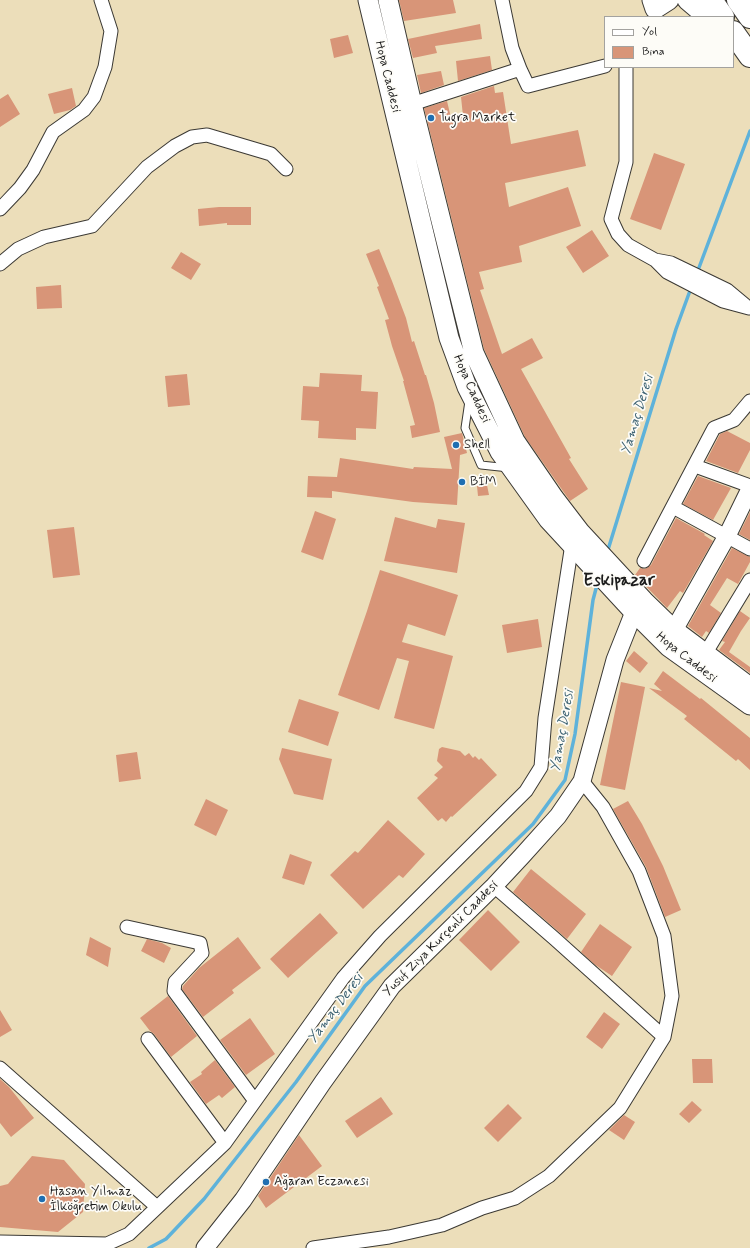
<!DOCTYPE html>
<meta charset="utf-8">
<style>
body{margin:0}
#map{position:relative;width:750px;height:1248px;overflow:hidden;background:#ecdeba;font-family:Mynerve,sans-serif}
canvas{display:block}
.legend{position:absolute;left:604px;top:16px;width:130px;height:52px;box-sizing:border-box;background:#fdfcf7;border:1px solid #a3a29f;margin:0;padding:5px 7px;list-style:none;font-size:12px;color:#1c1c1c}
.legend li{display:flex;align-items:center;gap:8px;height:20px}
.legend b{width:20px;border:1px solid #a3a29f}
</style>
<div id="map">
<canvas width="750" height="1248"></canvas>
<ul class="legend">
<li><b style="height:5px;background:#fff"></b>Yol</li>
<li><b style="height:11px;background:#d89578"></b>Bina</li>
</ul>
</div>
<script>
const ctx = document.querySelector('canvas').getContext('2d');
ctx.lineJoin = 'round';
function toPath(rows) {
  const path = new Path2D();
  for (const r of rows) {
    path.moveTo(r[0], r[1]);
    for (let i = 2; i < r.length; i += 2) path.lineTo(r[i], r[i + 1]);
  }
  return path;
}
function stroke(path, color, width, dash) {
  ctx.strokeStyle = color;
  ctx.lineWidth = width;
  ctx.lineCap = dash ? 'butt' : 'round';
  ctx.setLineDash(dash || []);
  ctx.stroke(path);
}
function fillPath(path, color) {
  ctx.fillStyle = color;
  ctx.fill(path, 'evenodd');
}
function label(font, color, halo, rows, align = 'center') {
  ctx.font = font + ' Mynerve,sans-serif';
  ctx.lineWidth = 3.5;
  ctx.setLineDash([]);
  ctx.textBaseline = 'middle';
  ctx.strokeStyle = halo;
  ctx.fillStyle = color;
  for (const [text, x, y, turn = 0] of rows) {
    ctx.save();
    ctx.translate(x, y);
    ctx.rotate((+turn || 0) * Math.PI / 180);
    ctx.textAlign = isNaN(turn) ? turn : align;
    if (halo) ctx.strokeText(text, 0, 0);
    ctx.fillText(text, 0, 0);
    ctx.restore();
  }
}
const stream = toPath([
 [697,273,750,131],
 [607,553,676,329,691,288],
 [149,1248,166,1239,204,1199,296,1082,365,986,533,824,565,780,575,734,593,600,598,581]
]);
const building = toPath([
 [399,0,453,0,456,13,404,21],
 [480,24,482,39,435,46,437,53,413,58,408,39],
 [348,35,353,53,334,58,330,39],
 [490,56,492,70,458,81,456,61],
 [441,71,444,85,421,93,417,75],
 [494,86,495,93,503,92,511,144,578,130,586,166,505,183,509,207,568,187,581,226,519,246,522,262,479,272,484,289,480,290,502,354,532,338,543,358,521,369,571,458,569,459,588,489,570,501,525,437,484,349,424,108,447,101,451,118,463,116,461,97],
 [72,88,76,106,70,110,54,114,48,94],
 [8,94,20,114,0,127,0,99],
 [654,153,685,164,661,230,630,219],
 [219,207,251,207,251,225,227,225,227,223,199,226,198,209],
 [592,230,609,256,583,273,566,247],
 [379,249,392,281,406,318,412,342,414,341,425,375,426,375,434,403,440,432,412,438,410,426,415,425,403,381,404,381,392,346,385,320,389,319,377,287,379,286,366,254],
 [181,252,201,264,191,280,171,268],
 [61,285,62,308,37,309,36,287],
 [320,373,362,375,361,391,378,392,376,429,356,428,356,440,318,438,319,421,301,420,303,386,319,387],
 [187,374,190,405,168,407,165,376],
 [727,431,750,443,750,450,738,473,706,461,720,434],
 [462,433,467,453,460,455,457,505,413,502,332,491,332,498,307,497,308,476,337,477,340,458,413,469,414,467,452,469,444,437],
 [698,476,731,488,713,520,683,504],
 [487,485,489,495,478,496,477,486],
 [315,511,336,519,323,560,301,552],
 [750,512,750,540,739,534],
 [395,517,436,528,438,519,465,523,457,573,384,561],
 [676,518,705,534,704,535,713,541,683,593,680,591,667,608,635,575,640,568,645,569,651,565],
 [74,527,80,575,53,578,47,530],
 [732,548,750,557,750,562,738,584,727,578,710,605,721,613,709,633,706,631,702,637,688,626],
 [380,570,458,595,445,636,408,624,402,642,453,656,434,729,394,718,409,661,397,658,379,710,338,695,367,611],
 [740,611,750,618,741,631,729,652,750,667,750,673,719,650,725,642,722,641],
 [538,619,542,647,507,653,502,625],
 [634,651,648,663,640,673,626,661],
 [663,671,700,699,701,698,750,738,750,770,738,759,736,761,684,719,687,716,649,688,662,691,654,684],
 [621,682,645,687,625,790,600,785],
 [299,699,339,712,328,746,288,732],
 [442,747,460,751,465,756,469,753,473,758,475,756,479,760,481,758,497,775,452,817,451,816,446,822,442,818,438,821,417,798,438,778,434,775,443,767,437,761,439,749],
 [282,748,332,759,323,800,294,794,279,759],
 [137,752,141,779,119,782,116,755],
 [206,799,228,810,216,836,194,825],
 [628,801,642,824,663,866,681,910,665,917,646,867,613,809],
 [388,820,425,854,403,878,399,875,363,909,330,875,355,851,358,853],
 [290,854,312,862,304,885,282,878],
 [531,869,586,914,567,939,513,892],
 [488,910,520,942,491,971,459,940],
 [320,913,338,933,288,978,270,959],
 [600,924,632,947,612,976,594,964,581,952],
 [90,937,111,948,108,967,86,955],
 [238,937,261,968,232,990,234,993,203,1017,182,989,183,986,199,968],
 [147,939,162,943,171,948,164,963,141,951],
 [168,996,197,1036,171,1057,154,1034,150,1031,140,1018],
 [0,1010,12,1030,0,1037],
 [604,1012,620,1024,602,1049,586,1037],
 [250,1018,275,1054,246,1075,220,1040],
 [692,1059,712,1059,713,1083,693,1083],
 [215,1060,235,1087,222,1098,219,1095,206,1104,190,1082,202,1074,201,1072],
 [0,1079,9,1087,34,1118,11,1137,0,1123],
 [381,1097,393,1114,357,1138,345,1121],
 [692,1101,702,1110,689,1123,679,1114],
 [508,1104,522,1118,498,1142,484,1128],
 [624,1115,635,1122,624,1140,609,1130],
 [299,1135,322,1166,266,1208,258,1196],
 [32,1156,64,1160,85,1184,83,1212,58,1232,0,1227,0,1186,8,1184]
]);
const service = toPath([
 [469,401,465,428,481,465,509,468]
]);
const minor = toPath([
 [502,0,512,48,520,69,528,86,605,66],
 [626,67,626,162,611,219,618,234,628,245,655,260,667,272,723,301,749,308],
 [412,104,520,69],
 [0,209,20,188,33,170,53,132,84,110,94,97,105,67,111,31,101,0],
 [655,260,671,263,727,290,745,305],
 [0,264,18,249,44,237,92,226,147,167,175,146,192,137,207,135,271,154,286,169],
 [695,466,750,486],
 [673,507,750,549],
 [644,561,714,428,734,420,750,401],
 [705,654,750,580],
 [494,886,555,939,664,1037],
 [127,927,200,943,202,953,175,982,174,991,255,1101],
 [148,1039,225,1143],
 [0,1068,157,1207],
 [0,1242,107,1244,129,1234,225,1143,343,978,380,936,526,791,541,767,545,718,572,544],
 [313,1248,389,1237,442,1225,482,1208,515,1198,549,1176,620,1108,664,1037,672,996,664,936,639,871,603,807,582,781]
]);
const tertiary = toPath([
 [674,630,727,536,750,489],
 [205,1248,243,1200,323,1082,392,986,494,886,522,856,558,816,582,781,615,660,634,612]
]);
const secondary = toPath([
 [368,0,449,338,467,387,500,452,548,519,634,612,669,647,750,705],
 [388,0,412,104,474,353,515,441,554,498,580,532,644,601,674,630,750,687],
 [652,0,655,9,669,0],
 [687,0,707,17]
]);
const trunk = toPath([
 [711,0,723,17],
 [738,0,750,17],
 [733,32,750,56]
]);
const markers = [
 [431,118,4,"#1f6fb2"],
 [456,445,4,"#1f6fb2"],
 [462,482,4,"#1f6fb2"],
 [266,1182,4,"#1f6fb2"],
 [42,1199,4,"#1f6fb2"]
];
const streetNames = [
 ["Hopa Caddesi",387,77,76],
 ["Hopa Caddesi",471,389,66],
 ["Hopa Caddesi",686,658,38],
 ["Yusuf Ziya Kurçenli Caddesi",441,939,-45]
];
const poiNames = [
 ["Tugra Market",439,118],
 ["Shell",464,445],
 ["BİM",470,482],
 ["Ağaran Eczanesi",274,1182],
 ["Hasan Yılmaz",50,1192],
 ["İlköğretim Okulu",50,1207]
];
const waterNames = [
 ["Yamaç Deresi",638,415,-73],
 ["Yamaç Deresi",563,731,-80],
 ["Yamaç Deresi",336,1009,-53]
];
const districtNames = [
 ["Eskipazar",619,581]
];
stroke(stream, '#5eb2da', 3.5);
fillPath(building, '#d89578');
stroke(service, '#3b3934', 9);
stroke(minor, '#3b3934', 15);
stroke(tertiary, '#3b3934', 19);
stroke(secondary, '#3b3934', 21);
stroke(trunk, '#3b3934', 24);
stroke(service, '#fff', 7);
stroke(minor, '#fff', 13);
stroke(tertiary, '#fff', 17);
stroke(secondary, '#fff', 19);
stroke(trunk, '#fff', 22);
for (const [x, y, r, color] of markers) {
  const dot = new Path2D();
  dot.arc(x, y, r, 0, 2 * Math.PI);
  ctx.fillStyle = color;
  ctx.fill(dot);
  stroke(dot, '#fdfcf7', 1.5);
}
label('13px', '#1c1c1c', '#fdfcf7', streetNames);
label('13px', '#1c1c1c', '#fdfcf7', poiNames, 'left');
label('italic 14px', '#3a6071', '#fdfcf7', waterNames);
label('bold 17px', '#1c1c1c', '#fdfcf7', districtNames);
</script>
